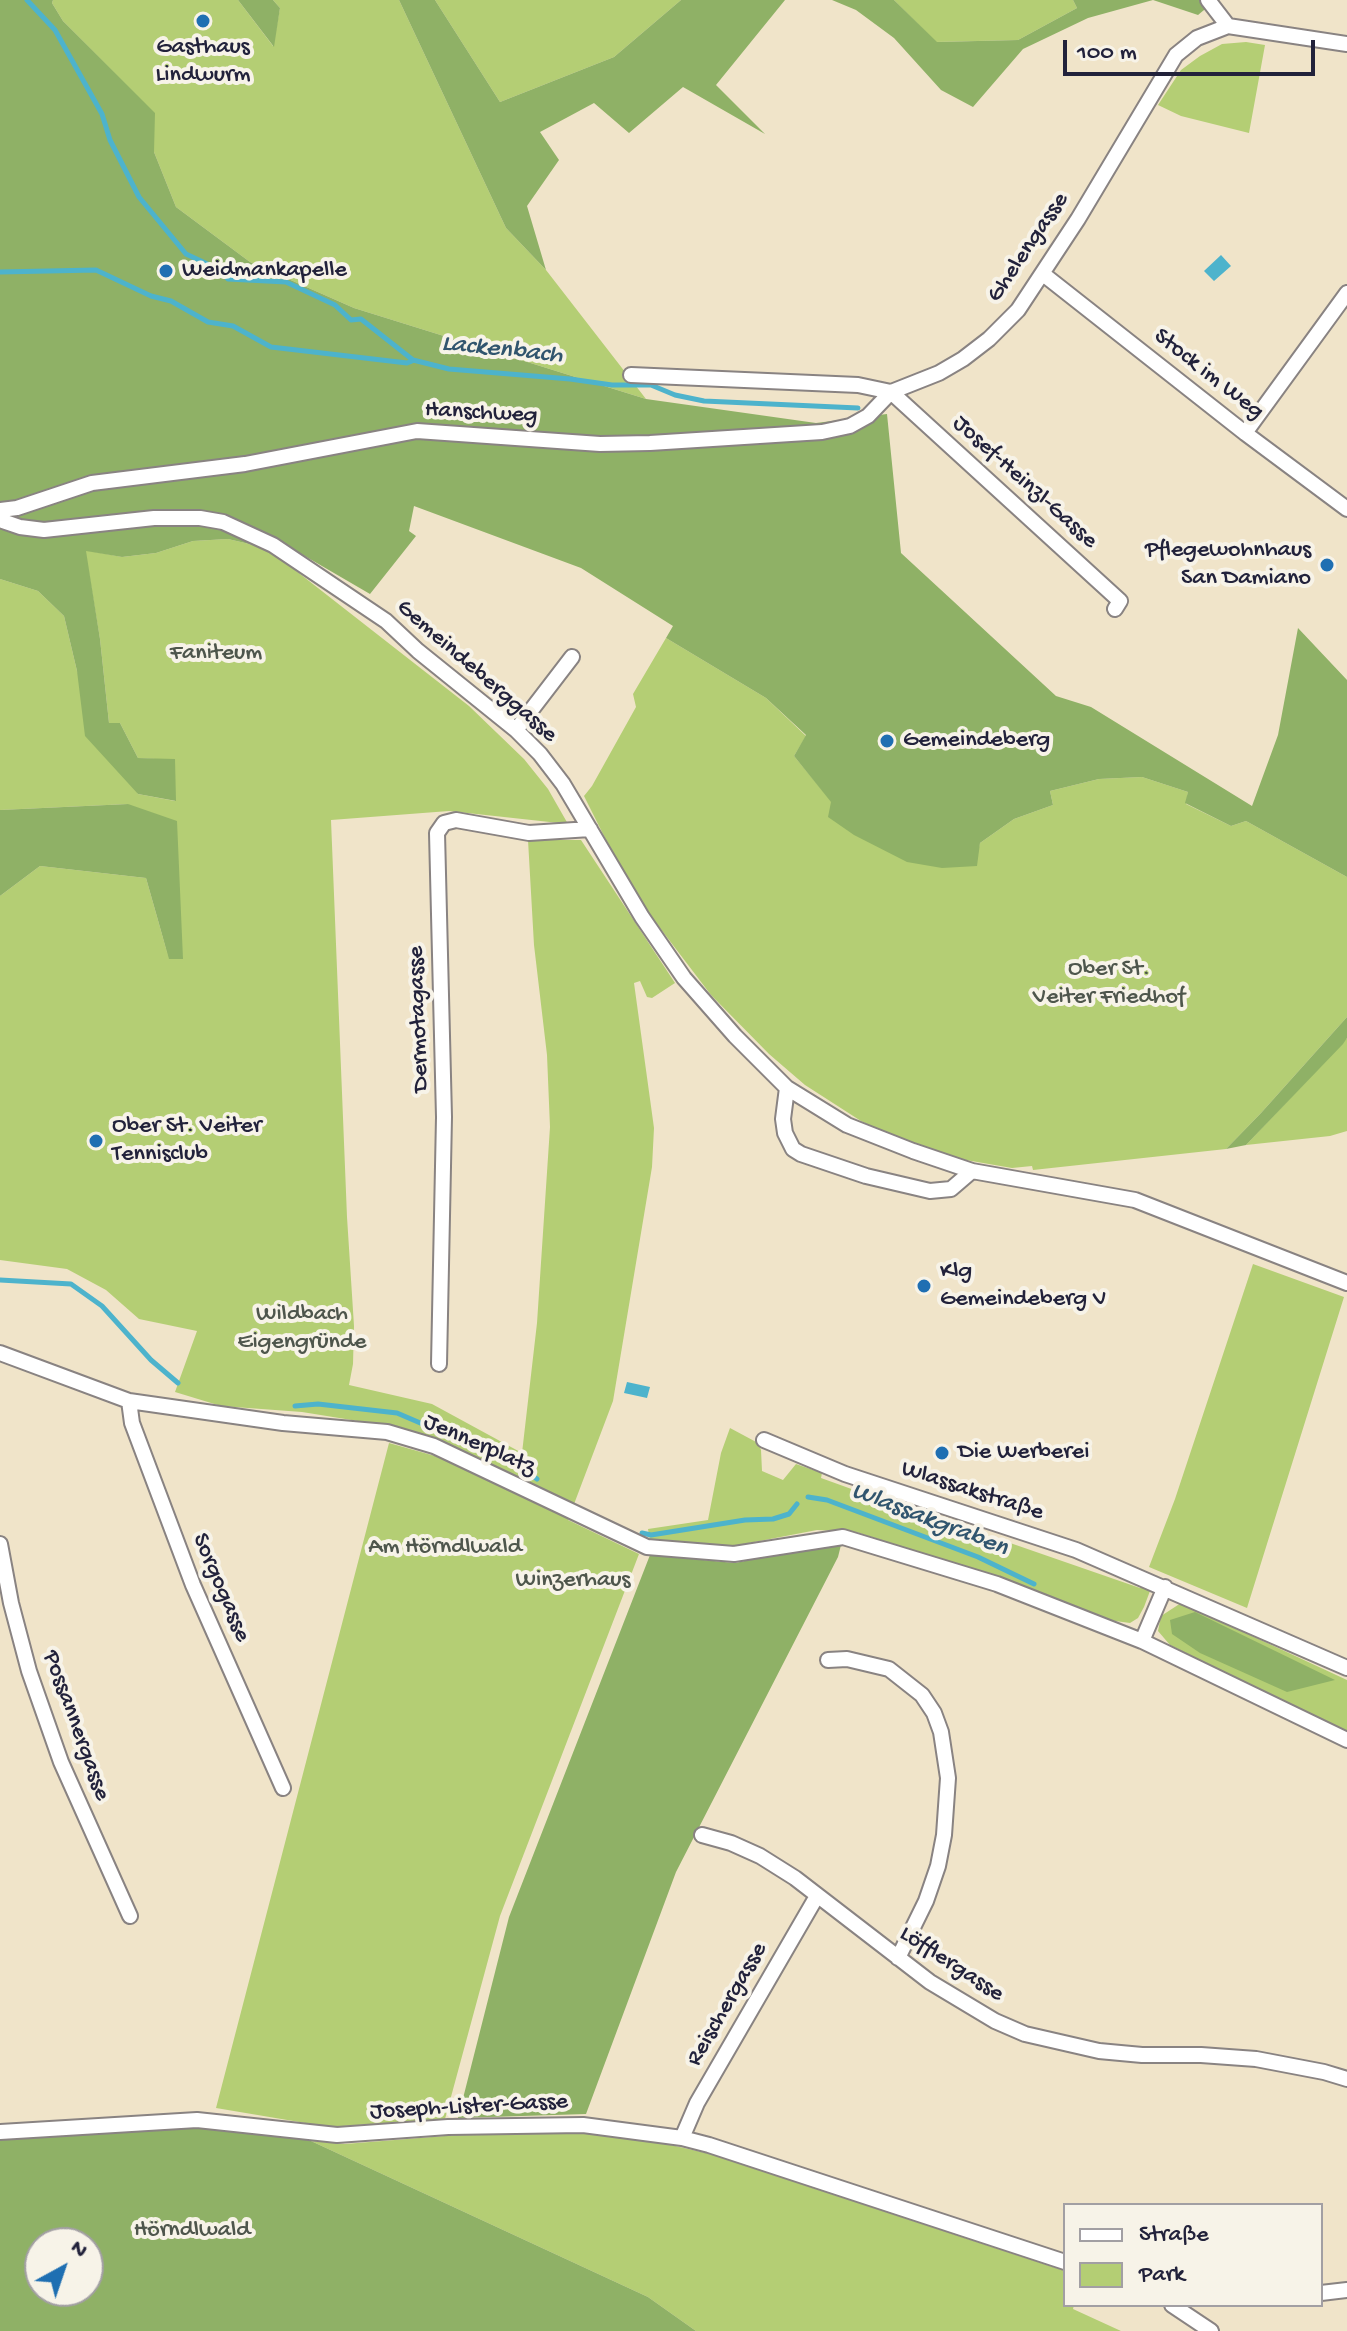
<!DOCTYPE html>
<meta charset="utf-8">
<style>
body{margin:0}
#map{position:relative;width:1347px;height:2331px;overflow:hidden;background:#f0e4c9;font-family:"Gochi Hand",sans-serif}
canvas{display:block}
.legend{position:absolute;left:1063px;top:2203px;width:260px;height:104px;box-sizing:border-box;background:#f7f3e8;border:2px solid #a29fa3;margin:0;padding:10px 14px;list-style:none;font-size:24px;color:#22223b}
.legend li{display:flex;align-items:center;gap:16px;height:40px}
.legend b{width:40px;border:2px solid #a29fa3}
.north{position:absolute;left:24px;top:2227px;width:80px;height:80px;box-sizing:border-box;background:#f7f3e8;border:2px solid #a29fa3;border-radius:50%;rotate:40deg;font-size:22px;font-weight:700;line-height:32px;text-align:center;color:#22223b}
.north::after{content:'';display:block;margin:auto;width:28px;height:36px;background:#1f6fb2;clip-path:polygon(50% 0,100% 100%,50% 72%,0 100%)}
.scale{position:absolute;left:1063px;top:40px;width:252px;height:36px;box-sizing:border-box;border:4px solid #22223b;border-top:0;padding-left:10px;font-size:24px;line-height:28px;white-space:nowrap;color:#22223b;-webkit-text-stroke:6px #f7f3e8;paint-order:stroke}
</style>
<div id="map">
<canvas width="1347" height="2331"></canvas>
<ul class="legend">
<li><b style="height:10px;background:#fff"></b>Straße</li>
<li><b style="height:22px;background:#b4ce74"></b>Park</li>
</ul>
<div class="north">N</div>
<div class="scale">100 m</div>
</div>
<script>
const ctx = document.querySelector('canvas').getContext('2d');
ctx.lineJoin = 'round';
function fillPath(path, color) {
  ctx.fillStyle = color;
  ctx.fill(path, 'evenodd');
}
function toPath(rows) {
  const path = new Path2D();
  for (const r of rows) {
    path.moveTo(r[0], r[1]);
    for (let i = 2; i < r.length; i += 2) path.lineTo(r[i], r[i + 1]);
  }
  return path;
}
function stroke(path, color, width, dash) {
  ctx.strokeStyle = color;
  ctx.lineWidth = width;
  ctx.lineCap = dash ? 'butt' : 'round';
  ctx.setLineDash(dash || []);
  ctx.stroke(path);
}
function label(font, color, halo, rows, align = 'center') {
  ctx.font = font + ' "Gochi Hand",sans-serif';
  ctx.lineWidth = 8;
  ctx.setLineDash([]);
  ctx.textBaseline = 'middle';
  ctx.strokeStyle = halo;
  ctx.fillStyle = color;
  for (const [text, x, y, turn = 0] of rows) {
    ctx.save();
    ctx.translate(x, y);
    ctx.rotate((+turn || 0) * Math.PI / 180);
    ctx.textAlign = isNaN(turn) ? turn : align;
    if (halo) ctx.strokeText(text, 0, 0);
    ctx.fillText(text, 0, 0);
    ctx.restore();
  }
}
const green = toPath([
 [53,0,238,0,273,46,280,8,273,0,399,0,506,228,546,270,646,399,354,308,250,262,176,207,154,152,154,113,63,21,52,3],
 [435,0,681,0,614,57,500,102],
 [894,0,1073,0,1077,8,1018,40,936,42],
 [1246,42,1265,45,1249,133,1181,116,1158,105,1181,70,1200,56,1222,44],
 [228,539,262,547,286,563,469,706,524,759,548,789,568,824,449,811,331,820,347,1217,354,1326,353,1364,349,1385,432,1404,522,1453,537,1323,550,1127,547,1055,534,945,528,840,581,840,675,983,652,998,647,997,640,981,634,983,654,1128,652,1167,613,1401,568,1520,639,1554,500,1916,445,2119,329,2127,216,2108,389,1443,435,1456,465,1468,395,1427,302,1412,221,1406,175,1392,197,1331,139,1319,106,1290,67,1269,0,1260,0,896,40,866,146,878,169,959,128,804,0,810,0,579,38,591,64,616,77,671,138,794,175,801,174,760,138,758,120,723,109,723,100,639,85,550,122,557,156,553,193,541],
 [666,638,766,698,806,736,794,756,832,802,977,856,980,843,1014,819,1053,805,1050,791,1099,779,1142,777,1188,792,1186,804,1231,826,1246,821,1347,877,1347,1017,1261,1113,1226,1149,1033,1170,1032,1166,1012,1168,960,1159,892,1136,861,1121,805,1085,769,1054,711,995,647,911,605,838,584,796,592,786,636,707,633,694],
 [1347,1038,1347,1131,1330,1136,1246,1145],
 [1253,1264,1344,1297,1247,1608,1149,1567,1175,1499],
 [730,1428,758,1443,761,1450,762,1471,783,1480,796,1464,822,1473,821,1478,857,1491,859,1486,890,1496,889,1501,1140,1588,1142,1585,1150,1591,1144,1607,1138,1618,1130,1623,1108,1620,1004,1579,856,1532,817,1530,723,1548,650,1541,648,1529,708,1520,721,1453],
 [1181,1603,1347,1680,1347,1733,1170,1645,1158,1631,1161,1616],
 [588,2132,671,2145,710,2154,1065,2271,1065,2305,1074,2305,1073,2309,1121,2331,696,2331,648,2297,311,2141,345,2144,457,2135]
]);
const forest = toPath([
 [0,0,53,0,52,3,63,21,155,113,154,152,176,207,250,262,354,308,646,399,816,423,887,414,901,553,1056,696,1091,707,1252,806,1278,735,1298,628,1347,680,1347,877,1246,821,1231,826,1185,803,1188,792,1142,777,1099,779,1050,791,1053,805,1014,819,980,843,977,866,942,868,907,862,854,835,828,817,831,802,794,756,806,735,766,698,666,638,673,626,581,568,414,506,409,531,416,536,370,594,279,541,262,547,228,539,193,541,156,553,122,557,86,551,100,639,109,723,120,723,138,758,175,759,176,801,138,794,85,736,77,671,64,616,38,591,0,579],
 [238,0,273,0,280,8,274,47],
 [399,0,435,0,500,102,614,57,681,0,785,0,716,85,765,134,683,87,629,133,594,103,540,132,559,160,527,206,546,270,506,228],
 [832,0,894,0,937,42,1018,40,1077,8,1073,0,1153,0,1088,18,1023,49,973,107,941,90,894,38,856,10],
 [1153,0,1216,0,1198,15],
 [128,804,177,821,183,959,169,959,146,878,40,866,0,896,0,810],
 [1347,1017,1347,1038,1343,1044,1246,1145,1226,1149,1261,1113],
 [842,1541,838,1557,676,1872,586,2114,458,2118,509,1917,650,1555,735,1563],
 [1195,1612,1335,1680,1287,1692,1200,1653,1172,1634,1170,1620],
 [165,2127,261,2131,311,2141,648,2297,696,2331,0,2331,0,2140],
 [40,2243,88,2243,88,2291,40,2291]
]);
const water = toPath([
 [1221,255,1231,266,1214,281,1204,271],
 [627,1382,650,1387,647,1398,624,1393]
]);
const stream = toPath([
 [27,0,55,30,102,114,110,140,139,197,186,254,218,269,228,279,286,282,335,305,351,320,361,319,413,360,449,369,570,379,612,385,651,385,675,395,704,401,858,408],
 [0,272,96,270,151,296,171,301,208,322,233,326,271,347,407,363,412,361],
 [0,1280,71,1284,102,1306,151,1360,178,1383],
 [295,1406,318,1404,397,1413,432,1428,490,1444,537,1479],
 [808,1497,827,1500,978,1557,1034,1584],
 [642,1533,651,1535,745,1520,773,1519,789,1514,797,1504]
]);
const street = toPath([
 [1208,0,1228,26],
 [1043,274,1245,433,1347,509],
 [631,375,858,385,891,392,939,373,963,359,989,339,1018,310,1078,219,1176,55,1197,38,1228,26,1347,44],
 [891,392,1120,601,1115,609],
 [1245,433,1347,293],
 [0,510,17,508,92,483,245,464,417,431,600,444,650,443,822,432,850,426,868,416,891,392],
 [0,520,20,527,44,530,154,518,200,518,223,522,273,545,386,621,418,651,516,730,540,754,563,784,642,917,684,978,735,1036,787,1088,847,1125,913,1151,972,1171,1135,1200,1347,1283],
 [516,730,572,657],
 [787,1088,783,1119,785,1133,793,1149,801,1154,866,1176,930,1191,951,1189,972,1171],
 [0,1353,129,1401,283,1423,387,1432,434,1446,647,1547,734,1554,843,1537,997,1584,1142,1641,1347,1740],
 [439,1364,444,1117,437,833,444,823,456,820,529,833,590,829],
 [129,1401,132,1423,193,1585,283,1788],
 [764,1440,845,1474,1076,1550,1347,1668],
 [0,1544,11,1603,29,1671,61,1762,130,1916],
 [1142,1641,1165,1587],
 [828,1660,847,1659,889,1669,922,1695,934,1713,941,1732,948,1778,944,1835,938,1866,926,1901,898,1958],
 [702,1835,731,1843,760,1856,795,1878,930,1982,995,2021,1025,2034,1099,2051,1142,2055,1201,2055,1256,2059,1324,2072,1347,2079],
 [0,2132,197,2120,337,2135,448,2127,583,2125,682,2138,709,2145,1065,2262],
 [682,2138,697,2103,817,1896],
 [1321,2293,1347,2290],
 [1172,2305,1211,2331]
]);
const markers = [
 [203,21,8,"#1f6fb2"],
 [166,271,8,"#1f6fb2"],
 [1327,565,8,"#1f6fb2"],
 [887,741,8,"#1f6fb2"],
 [96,1141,8,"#1f6fb2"],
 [924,1286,8,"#1f6fb2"],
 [942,1453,8,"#1f6fb2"]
];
const poiNames = [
 ["Gasthaus",203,48,"center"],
 ["Lindwurm",203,76,"center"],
 ["Weidmankapelle",182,271],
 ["Pflegewohnhaus",1311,551,"right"],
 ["San Damiano",1311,579,"right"],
 ["Gemeindeberg",903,741],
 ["Ober St. Veiter",112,1127],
 ["Tennisclub",112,1155],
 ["Klg",940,1272],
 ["Gemeindeberg V",940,1300],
 ["Die Werberei",958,1453]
];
const streetNames = [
 ["Ghelengasse",1029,248,-56],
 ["Stock im Weg",1208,375,38],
 ["Hanschweg",481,414,3],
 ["Josef-Heinzl-Gasse",1024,483,42],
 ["Gemeindeberggasse",476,672,41],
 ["Dermotagasse",420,1019,-92],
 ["Jennerplatz",479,1446,24],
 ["Wlassakstraße",972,1492,18],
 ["Sorgogasse",220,1588,67],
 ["Possannergasse",75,1726,70],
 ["Löfflergasse",951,1965,33],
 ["Reischergasse",728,2005,-60],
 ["Joseph-Lister-Gasse",469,2108,-3]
];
const parkNames = [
 ["Faniteum",216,654],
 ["Ober St.",1109,970],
 ["Veiter Friedhof",1109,998],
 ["Wildbach",302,1315],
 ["Eigengründe",302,1343],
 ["Am Hörndlwald",445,1548],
 ["Winzerhaus",573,1581],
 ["Hörndlwald",192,2231]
];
const waterNames = [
 ["Lackenbach",502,351,6],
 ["Wlassakgraben",929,1521,21]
];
fillPath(green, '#b4ce74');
fillPath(forest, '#8fb166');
fillPath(water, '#4db3cc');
stroke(stream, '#4db3cc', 5);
stroke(street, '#898382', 18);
stroke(street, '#fff', 14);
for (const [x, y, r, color] of markers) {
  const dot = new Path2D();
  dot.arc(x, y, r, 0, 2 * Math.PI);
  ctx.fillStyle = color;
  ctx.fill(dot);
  stroke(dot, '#f7f3e8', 3);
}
label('24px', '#22223b', '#f7f3e8', poiNames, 'left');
label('24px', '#22223b', '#f7f3e8', streetNames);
label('24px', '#4e564c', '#f7f3e8', parkNames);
label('italic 26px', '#31556e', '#f7f3e8', waterNames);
</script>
